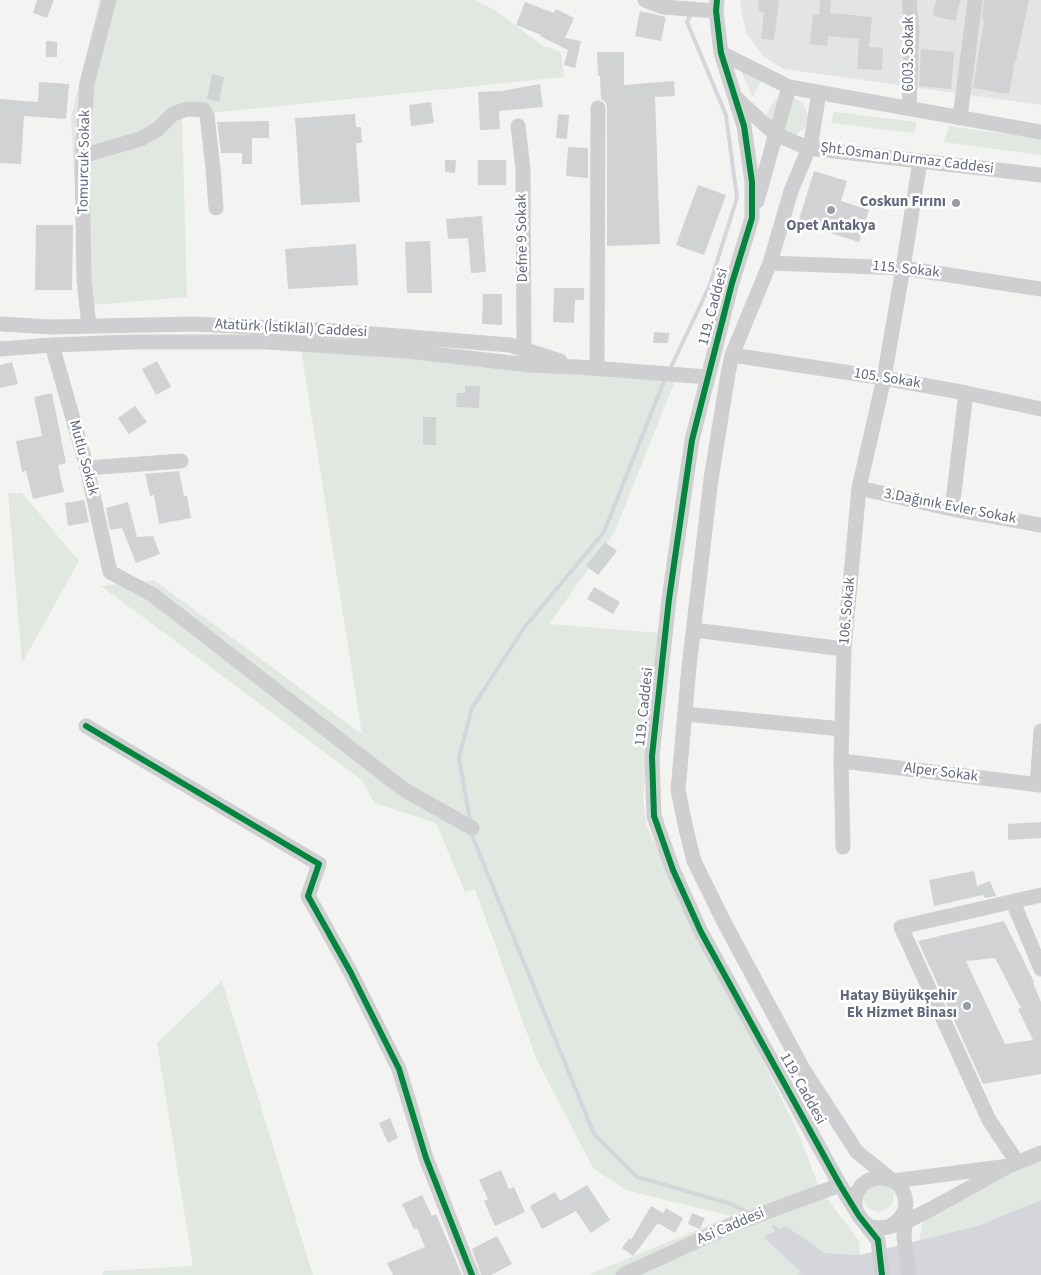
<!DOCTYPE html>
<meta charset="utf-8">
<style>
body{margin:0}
canvas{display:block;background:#f3f4f2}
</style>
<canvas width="1041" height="1275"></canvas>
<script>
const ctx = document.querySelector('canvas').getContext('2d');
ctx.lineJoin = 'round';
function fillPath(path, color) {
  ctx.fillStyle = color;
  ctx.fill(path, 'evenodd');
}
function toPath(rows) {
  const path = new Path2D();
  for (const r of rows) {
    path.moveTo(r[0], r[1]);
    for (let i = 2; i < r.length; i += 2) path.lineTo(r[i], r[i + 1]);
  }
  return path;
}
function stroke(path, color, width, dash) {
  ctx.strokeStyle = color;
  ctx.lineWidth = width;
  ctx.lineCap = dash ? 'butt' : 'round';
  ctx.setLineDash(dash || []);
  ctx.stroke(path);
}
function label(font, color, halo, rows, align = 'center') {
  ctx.font = font + ' "Source Sans 3",sans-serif';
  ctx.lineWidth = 5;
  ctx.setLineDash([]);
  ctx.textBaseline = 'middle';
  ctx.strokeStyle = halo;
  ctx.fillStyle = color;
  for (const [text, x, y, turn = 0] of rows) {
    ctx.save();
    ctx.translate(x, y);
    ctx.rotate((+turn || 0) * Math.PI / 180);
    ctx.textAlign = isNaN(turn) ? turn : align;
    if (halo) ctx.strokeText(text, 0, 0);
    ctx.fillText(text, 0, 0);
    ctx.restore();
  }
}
const built = toPath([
 [741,0,1041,0,1041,105,784,69,763,56,746,33,740,4]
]);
const green = toPath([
 [100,0,474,0,495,10,543,46,561,52,564,77,182,116,187,297,81,306,71,117],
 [738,65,767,78,759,84,753,97],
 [791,96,803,103,808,115,805,128,794,136,767,121,767,114,773,102,778,98],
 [834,112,917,122,914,133,831,123],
 [949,126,1041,139,1041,155,944,142],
 [300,343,676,378,614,533,549,624,661,633,643,799,647,827,796,1128,820,1189,859,1241,860,1255,825,1253,786,1226,763,1237,802,1273,796,1275,588,1275,731,1216,626,1190,593,1168,536,1058,475,889,465,892,436,823,374,803,362,780,101,586,154,580,362,734],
 [8,493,22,493,79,561,22,663],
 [222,981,313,1275,103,1275,103,1271,193,1266,157,1043],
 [1041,1160,1041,1200,978,1226,919,1241,923,1222,934,1210],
 [879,1181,892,1189,894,1194,892,1204,888,1208,880,1212,875,1211,867,1207,863,1198,864,1193]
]);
const water = toPath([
 [1041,1200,1041,1275,796,1275,802,1273,763,1237,786,1226,825,1253,860,1255,978,1226]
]);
const stream = toPath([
 [671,367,709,287,737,198,726,115,687,22,691,14],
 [470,821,459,757,472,708,524,628,604,532,664,381],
 [472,830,473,838,594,1134,637,1177,731,1204,748,1213],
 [774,1227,778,1230]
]);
const building = toPath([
 [37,0,54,0,47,18,33,13],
 [759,0,779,0,774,40,761,39,764,12,758,11],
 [820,0,831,0,830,13,872,17,869,47,883,48,882,70,857,69,859,39,828,36,827,46,810,44,813,14,819,15],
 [936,0,960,0,956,21,933,16],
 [984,0,1029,0,1016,61,1015,61,1009,94,973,88,984,20,982,20],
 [525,2,554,13,556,9,574,18,565,38,581,41,575,68,564,65,568,50,540,36,541,35,516,25],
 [640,11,666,17,661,41,635,36],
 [46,41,57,42,57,57,46,57],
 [921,49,954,52,951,89,919,86],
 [597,52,624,52,624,85,674,81,675,96,655,97,660,244,607,246,607,108,606,103,601,99,600,76,598,76],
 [212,74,224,77,219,102,207,99],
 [39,82,69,84,66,119,24,116,21,164,0,163,0,99,38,102],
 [540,84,543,107,499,111,500,129,480,130,478,92,501,91],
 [431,102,434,123,411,126,409,105],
 [355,114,356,127,361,127,362,143,356,143,360,202,301,205,295,118],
 [558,114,569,115,567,139,556,138],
 [269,121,269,138,252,138,252,164,242,164,242,153,221,153,217,122],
 [568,147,588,148,588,178,566,176],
 [445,160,456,160,455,173,445,172],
 [478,160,506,160,506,185,478,185],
 [814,171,847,181,841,201,869,210,859,242,798,223],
 [698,185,726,195,704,255,676,245],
 [482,216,486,272,471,273,468,238,448,239,446,219],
 [36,225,73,225,72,290,35,290],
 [430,241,432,293,407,293,405,242],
 [356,244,358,285,288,289,285,249],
 [554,288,584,288,584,300,575,300,574,323,553,322],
 [483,294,502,294,502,325,482,324],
 [654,332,669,333,668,343,653,343],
 [157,361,171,387,156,395,142,369],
 [12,362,18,384,0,388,0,365],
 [465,386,480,386,479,408,456,407,457,393,465,393],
 [52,393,66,463,58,465,64,492,33,499,26,471,22,472,16,441,42,436,34,397],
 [135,406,147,422,129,434,118,418],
 [423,417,436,417,436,445,423,445],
 [179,471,184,496,187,496,191,518,159,524,154,495,150,496,145,474],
 [84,500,89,522,68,526,65,503],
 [128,502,137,537,153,536,160,554,136,563,122,528,110,530,106,508],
 [605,542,617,551,598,575,586,566],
 [594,587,620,602,613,614,587,599],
 [1041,822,1041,838,1008,840,1008,824],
 [974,871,977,886,990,881,996,896,985,898,983,895,934,906,929,880],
 [1004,921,1034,982,1033,983,1041,1002,1041,1074,983,1084,918,941],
 [995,958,1021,1008,1018,1009,1033,1040,1005,1044,966,961],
 [390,1118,398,1138,388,1143,379,1123],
 [501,1170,509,1189,514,1187,525,1212,495,1226,484,1201,488,1199,479,1180],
 [587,1185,610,1220,591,1233,576,1211,542,1229,530,1206,555,1192,560,1201],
 [422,1195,432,1216,436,1214,462,1275,393,1275,387,1263,425,1247,417,1228,414,1229,402,1204],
 [651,1206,663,1213,666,1208,683,1218,675,1233,658,1223,633,1256,622,1248,629,1238,631,1240],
 [692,1213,705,1218,700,1229,688,1224],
 [497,1236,512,1264,491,1275,481,1275,472,1249]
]);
const minor = toPath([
 [645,0,663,7,716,11],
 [717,0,716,11,721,53,744,126,752,182,752,218,732,283,692,440,669,599,652,756,654,816,673,870,701,932,840,1185,859,1216,878,1240,882,1275],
 [909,0,912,30,909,108],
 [721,53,789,87,1041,132],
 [819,92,811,143,791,191,770,263,732,355,728,374,711,479,689,667,678,790,686,829,694,861,724,922,803,1069,857,1152,893,1181,1009,1166],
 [735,97,775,134,808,148,1041,175],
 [960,118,975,0],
 [518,126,523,169,524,350],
 [82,156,140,139,157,130,173,114,187,109,204,110,207,116,213,168,216,208],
 [757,201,789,87],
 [770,263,903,268,1041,289],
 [0,324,50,327,194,324,336,331,510,345,560,361],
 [89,326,84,280,82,156,87,83,109,0],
 [52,345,87,468,110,572,153,595,403,789,472,828],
 [0,349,52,345,131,342,266,342,407,351,530,365,578,367,708,377],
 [732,355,884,378,966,393,1041,409],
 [597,368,598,108],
 [87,468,181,461],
 [859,488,952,509,1041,525],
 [952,509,966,393],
 [694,630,844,649],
 [685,714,842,729],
 [86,726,319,864,308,896,351,973,399,1069,426,1158,472,1275],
 [841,761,1041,785],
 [1037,785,1041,731],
 [843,847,841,761,844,649,859,488,884,378,903,268,920,161],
 [1013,902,1041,969],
 [1017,1162,989,1120,901,927,1041,895],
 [906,1214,904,1237,909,1275],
 [888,1227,895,1223,901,1217,905,1210,906,1202,904,1194,900,1186,893,1181,885,1178,877,1178,869,1180,862,1185,857,1192,855,1200,855,1208,859,1216,864,1222,871,1227,880,1228,888,1227,906,1222,931,1209,1009,1166,1041,1153],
 [623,1275,734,1224,840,1185]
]);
const cycleway = toPath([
 [717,0,716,11,721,53,744,126,752,182,752,218,732,283,692,440,669,599,652,756,654,816,673,870,701,932,840,1185,859,1216,878,1240,882,1275],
 [86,726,319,864,308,896,351,973,399,1069,426,1158,472,1275]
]);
const markers = [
 [956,203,5,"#969aa9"],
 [831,210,5,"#969aa9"],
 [967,1006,5,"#969aa9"]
];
const streetNames = [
 ["6003. Sokak",910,54,-90],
 ["Şht.Osman Durmaz Caddesi",907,159,7],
 ["Tomurcuk Sokak",85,162,-89],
 ["Defne 9 Sokak",523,238,-91],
 ["115. Sokak",906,270,6],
 ["119. Caddesi",714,307,-75],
 ["Atatürk (İstiklal) Caddesi",291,329,3],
 ["105. Sokak",887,379,9],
 ["Mutlu Sokak",83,458,75],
 ["3.Dağınık Evler Sokak",950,507,11],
 ["106. Sokak",848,611,-85],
 ["119. Caddesi",645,707,-84],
 ["Alper Sokak",941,773,7],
 ["119. Caddesi",802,1089,61],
 ["Asi Caddesi",731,1227,-23]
];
const poiNames = [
 ["Coskun Fırını",946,203],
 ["Opet Antakya",831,227,"center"],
 ["Hatay Büyükşehir",957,997],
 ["Ek Hizmet Binası",957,1014]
];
fillPath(built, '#e3e4e4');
fillPath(green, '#e1e7e1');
fillPath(water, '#d4d6dc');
stroke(stream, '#d4d6dc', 4);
fillPath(building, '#d1d2d3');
stroke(minor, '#cfcfd1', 15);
stroke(cycleway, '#00873e', 6);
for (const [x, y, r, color] of markers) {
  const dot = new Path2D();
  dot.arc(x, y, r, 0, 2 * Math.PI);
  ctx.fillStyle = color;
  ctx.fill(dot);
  stroke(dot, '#fff', 2);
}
label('15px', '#646982', '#fff', streetNames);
label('bold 15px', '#646982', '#fff', poiNames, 'right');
</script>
